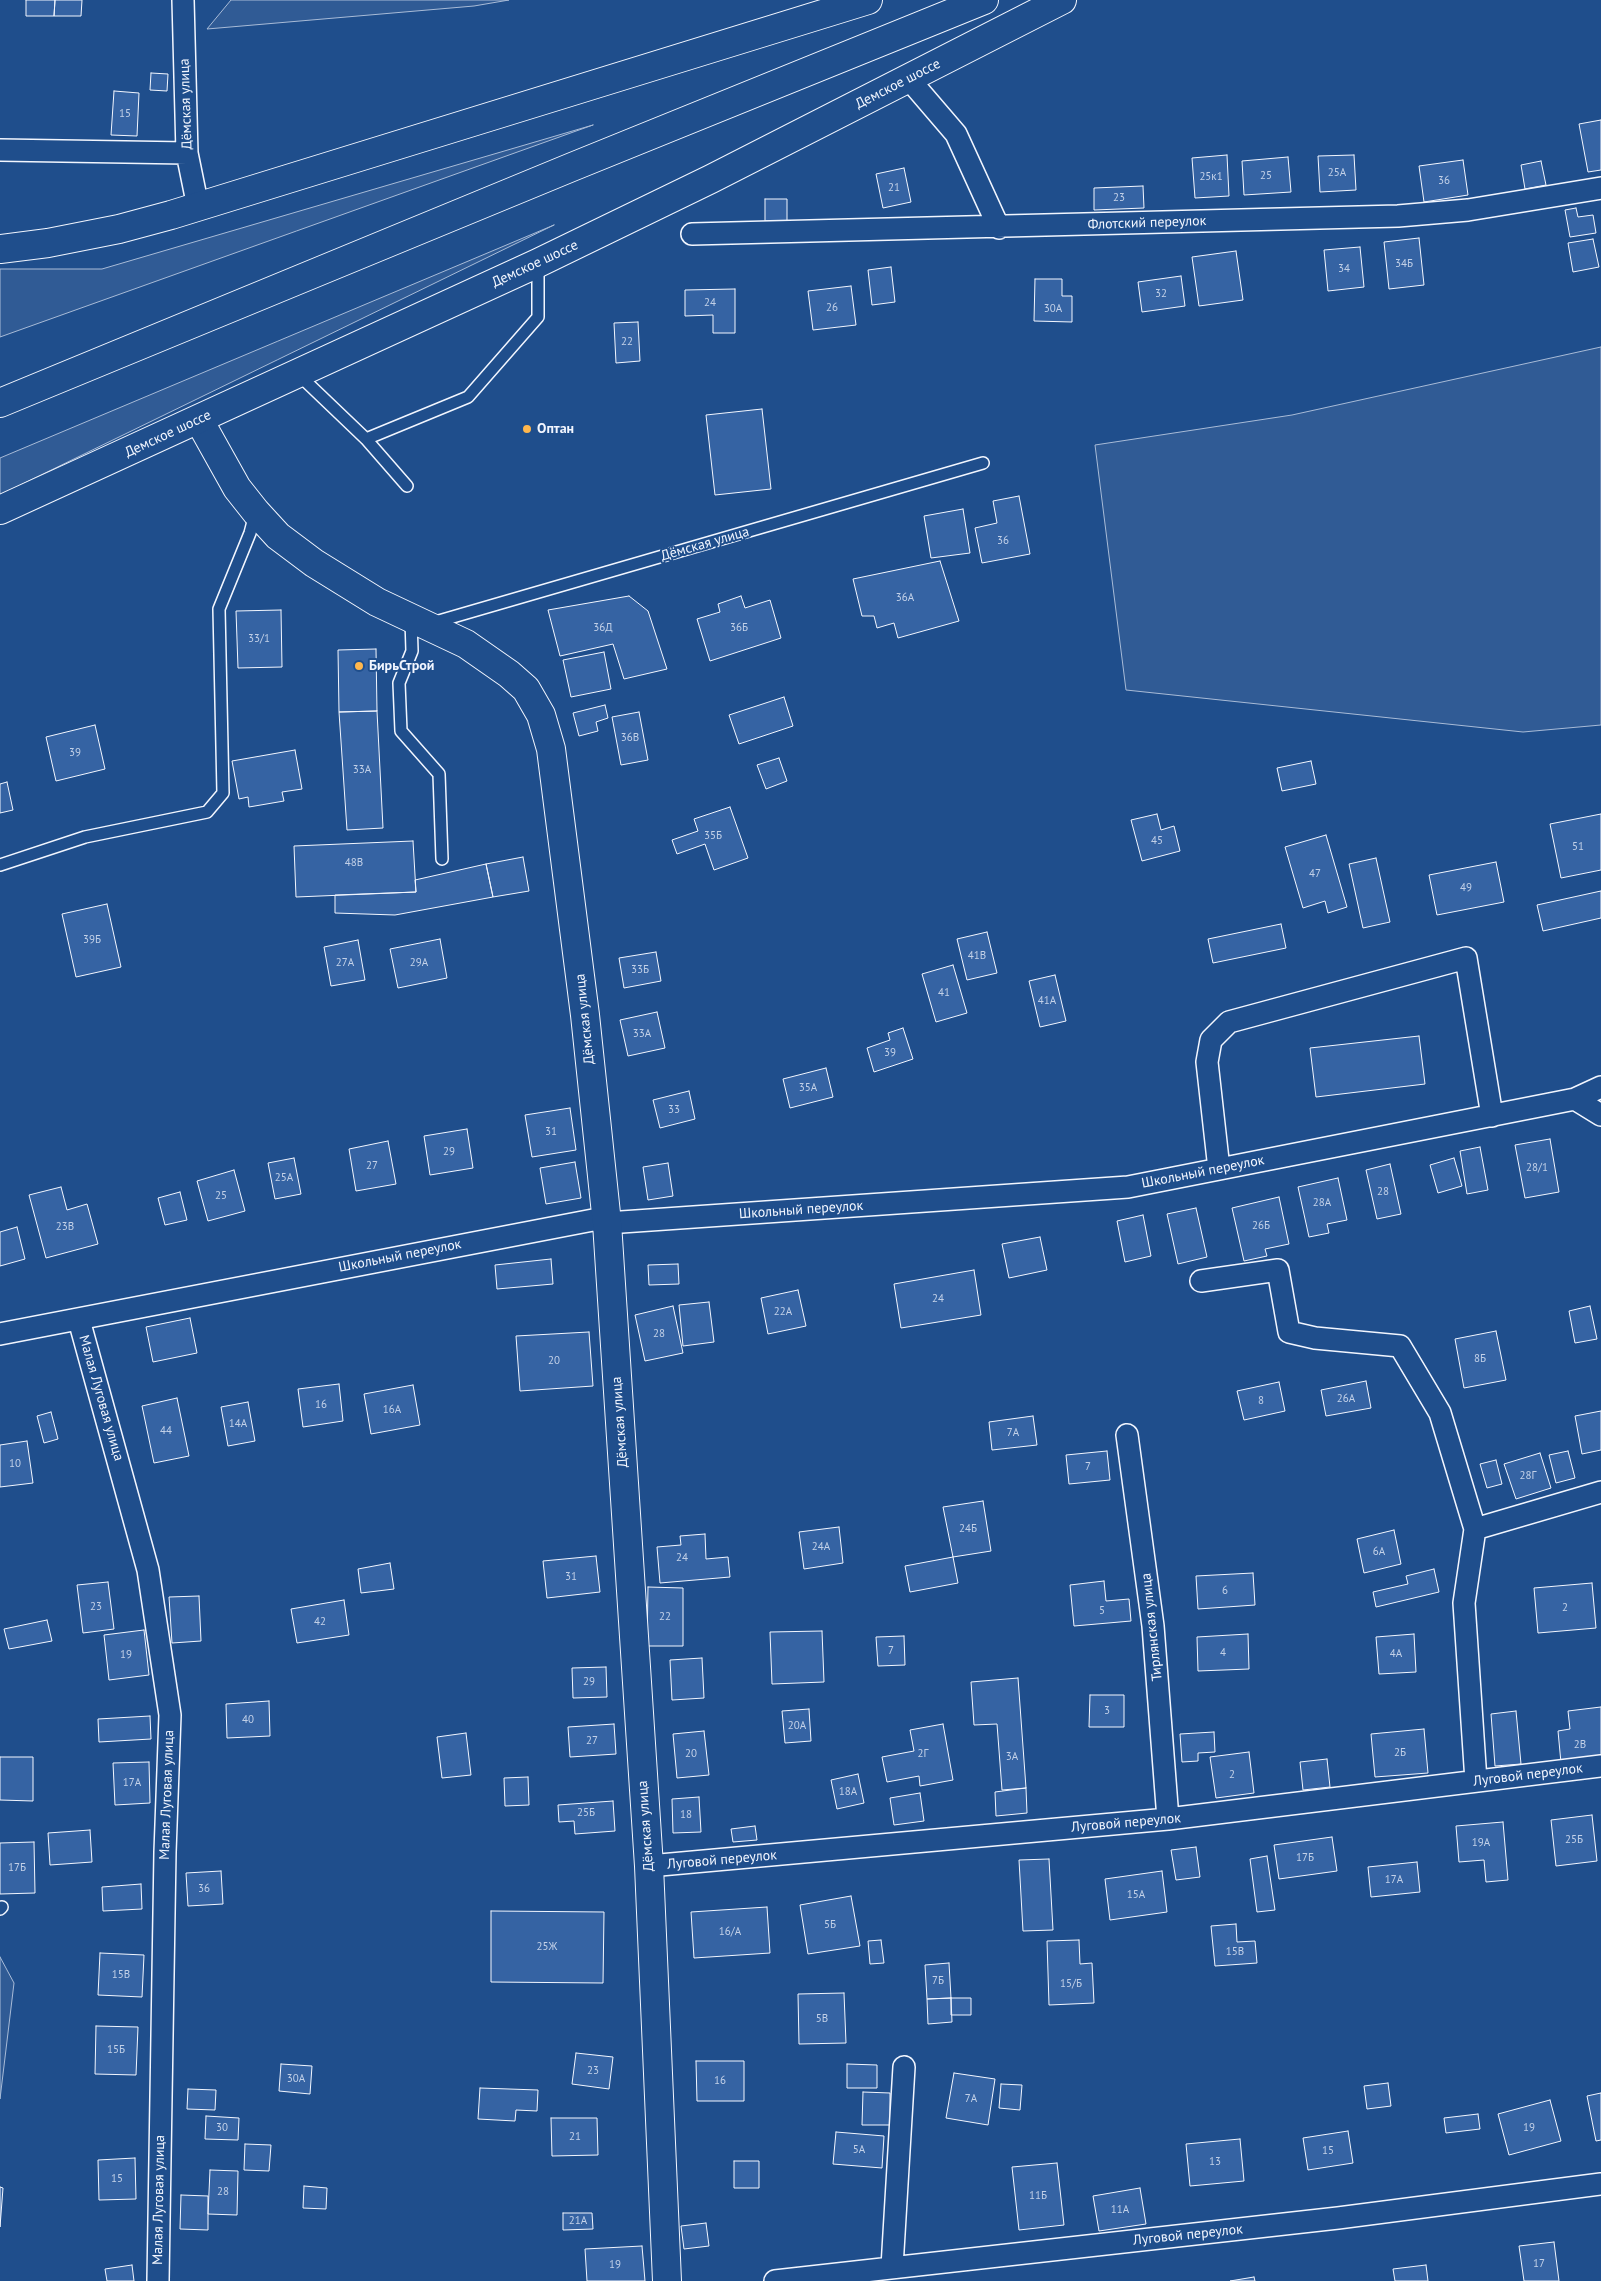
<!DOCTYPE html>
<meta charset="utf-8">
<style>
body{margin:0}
canvas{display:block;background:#1f4e8c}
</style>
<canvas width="1601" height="2281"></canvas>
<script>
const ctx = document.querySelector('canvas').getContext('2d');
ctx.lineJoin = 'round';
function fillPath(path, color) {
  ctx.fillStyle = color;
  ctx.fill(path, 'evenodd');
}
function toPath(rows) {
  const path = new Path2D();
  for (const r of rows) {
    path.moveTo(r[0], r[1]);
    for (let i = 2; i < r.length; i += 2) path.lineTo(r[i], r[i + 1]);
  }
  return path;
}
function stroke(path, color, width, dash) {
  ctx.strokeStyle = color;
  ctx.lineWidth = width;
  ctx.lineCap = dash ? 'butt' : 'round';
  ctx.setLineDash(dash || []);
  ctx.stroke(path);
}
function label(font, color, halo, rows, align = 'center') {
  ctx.font = font + ' "PT Sans",sans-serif';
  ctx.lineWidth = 4;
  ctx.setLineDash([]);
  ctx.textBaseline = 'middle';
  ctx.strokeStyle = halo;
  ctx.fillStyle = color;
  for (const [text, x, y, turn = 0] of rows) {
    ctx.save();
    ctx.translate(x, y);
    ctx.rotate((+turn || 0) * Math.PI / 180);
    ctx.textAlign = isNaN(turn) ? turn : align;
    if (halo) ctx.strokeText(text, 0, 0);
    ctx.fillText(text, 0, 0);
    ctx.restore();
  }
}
const built = toPath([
 [231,0,509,0,474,6,207,29,231,0],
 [593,125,0,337,0,269,102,269,593,125],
 [554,225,0,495,0,458,554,225],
 [1601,347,1601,725,1523,732,1126,690,1095,445,1292,415,1601,347],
 [0,1957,14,1983,0,2099,0,1957]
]);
const building = toPath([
 [26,0,55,0,54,16,26,16,26,0],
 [55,0,82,0,81,16,54,16,55,0],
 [151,73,168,74,167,91,150,90,151,73],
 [114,91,139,93,137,136,111,135,114,91],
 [1601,120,1601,170,1588,172,1579,124,1601,120],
 [1227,155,1229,196,1195,198,1192,158,1227,155],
 [1354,155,1356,190,1320,192,1318,156,1354,155],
 [1288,157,1291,192,1244,195,1242,161,1288,157],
 [1463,160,1468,195,1424,202,1419,166,1463,160],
 [1541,161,1546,185,1525,189,1521,165,1541,161],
 [904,168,911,202,883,208,876,174,904,168],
 [1143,186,1144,208,1094,210,1094,188,1143,186],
 [765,199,787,199,787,221,765,221,765,199],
 [1576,208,1578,217,1593,215,1596,233,1570,237,1565,210,1576,208],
 [1419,238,1424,285,1389,289,1384,242,1419,238],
 [1593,239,1599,267,1573,272,1568,243,1593,239],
 [1360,247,1364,287,1328,291,1324,250,1360,247],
 [1236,251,1243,300,1199,306,1192,257,1236,251],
 [891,267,895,302,872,305,868,270,891,267],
 [1181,276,1185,306,1142,312,1138,282,1181,276],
 [1035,279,1062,279,1062,296,1072,296,1072,322,1034,321,1035,279],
 [851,286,856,325,813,330,808,291,851,286],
 [735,289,735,333,713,333,713,315,685,316,685,290,735,289],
 [638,322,640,361,616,363,614,323,638,322],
 [762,409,771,489,715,495,706,415,762,409],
 [1019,496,1030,554,982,563,975,528,997,523,993,501,1019,496],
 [963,509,970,553,931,558,924,516,963,509],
 [940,561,959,621,898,638,894,623,877,628,874,616,862,616,853,579,940,561],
 [629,596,648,611,667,669,624,679,613,644,560,656,548,610,629,596],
 [741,596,745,608,770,600,781,638,710,661,697,619,720,612,718,604,741,596],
 [281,610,282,667,238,668,236,611,281,610],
 [376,649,377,711,339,712,338,650,376,649],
 [604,652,611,689,571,697,563,660,604,652],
 [784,697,793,726,739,744,729,715,784,697],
 [605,705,608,718,596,722,598,731,579,736,573,713,605,705],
 [377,711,383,828,347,830,339,712,377,711],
 [639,712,648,760,621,765,612,717,639,712],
 [95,725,105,769,56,781,46,737,95,725],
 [295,750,302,789,282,792,284,801,249,807,248,797,239,799,232,761,295,750],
 [779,758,787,781,766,789,757,765,779,758],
 [1311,761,1316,784,1282,791,1277,768,1311,761],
 [7,782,13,810,0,813,0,784,7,782],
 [730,807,748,858,714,870,705,844,677,854,672,840,698,831,694,819,730,807],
 [1157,814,1161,830,1174,826,1180,851,1142,861,1131,820,1157,814],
 [1601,814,1601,870,1561,878,1550,824,1601,814],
 [1326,835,1347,907,1328,913,1325,901,1303,908,1285,847,1326,835],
 [413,841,416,892,296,897,294,846,413,841],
 [523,857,529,891,493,897,486,864,523,857],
 [1376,858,1390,922,1363,928,1349,864,1376,858],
 [1496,862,1504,902,1437,915,1429,875,1496,862],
 [486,864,493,897,395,915,335,913,335,895,416,892,415,880,486,864],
 [1601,891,1601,918,1543,931,1537,905,1601,891],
 [107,904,121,967,76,977,62,914,107,904],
 [1281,924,1286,948,1213,963,1208,939,1281,924],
 [987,932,997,973,967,980,957,939,987,932],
 [440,939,447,978,398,988,390,949,440,939],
 [358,940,365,980,331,986,324,947,358,940],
 [656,952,661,981,624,988,619,958,656,952],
 [953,965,967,1013,936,1022,922,974,953,965],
 [1055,975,1066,1021,1040,1027,1029,981,1055,975],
 [657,1012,665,1048,628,1056,620,1020,657,1012],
 [903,1028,913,1059,874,1072,867,1048,890,1040,888,1033,903,1028],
 [1419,1036,1425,1084,1316,1097,1310,1048,1419,1036],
 [826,1068,833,1097,790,1108,783,1079,826,1068],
 [689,1091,695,1119,660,1128,653,1100,689,1091],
 [570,1108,576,1150,532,1157,525,1115,570,1108],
 [467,1129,473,1168,430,1175,424,1136,467,1129],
 [1550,1139,1559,1192,1525,1198,1515,1145,1550,1139],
 [388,1141,396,1184,356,1191,349,1149,388,1141],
 [1480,1147,1488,1190,1467,1194,1460,1151,1480,1147],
 [294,1158,301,1194,275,1199,268,1163,294,1158],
 [1454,1158,1462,1186,1438,1193,1430,1165,1454,1158],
 [575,1162,581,1198,546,1204,540,1168,575,1162],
 [668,1163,673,1196,648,1200,643,1167,668,1163],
 [1390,1164,1401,1214,1377,1219,1366,1170,1390,1164],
 [234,1170,245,1211,208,1221,197,1181,234,1170],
 [1338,1178,1347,1220,1327,1224,1329,1233,1309,1237,1298,1187,1338,1178],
 [61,1187,67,1210,87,1204,98,1244,46,1258,29,1195,61,1187],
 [180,1192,187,1220,165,1225,158,1198,180,1192],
 [1279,1197,1289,1244,1265,1249,1267,1256,1244,1261,1232,1208,1279,1197],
 [1196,1208,1207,1257,1178,1264,1167,1214,1196,1208],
 [1143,1215,1151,1256,1125,1262,1117,1221,1143,1215],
 [17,1227,25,1259,0,1266,0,1232,17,1227],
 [1040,1237,1047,1270,1009,1278,1002,1244,1040,1237],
 [551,1259,553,1284,497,1289,495,1265,551,1259],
 [678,1264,679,1284,649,1285,648,1265,678,1264],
 [974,1270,981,1315,901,1328,894,1284,974,1270],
 [798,1290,806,1326,768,1334,761,1298,798,1290],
 [709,1302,714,1342,683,1346,679,1305,709,1302],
 [673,1306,683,1353,645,1361,635,1315,673,1306],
 [1590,1306,1597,1339,1575,1343,1569,1311,1590,1306],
 [190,1318,197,1353,153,1362,146,1327,190,1318],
 [1496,1331,1506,1380,1464,1388,1455,1339,1496,1331],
 [589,1332,593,1386,520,1391,516,1336,589,1332],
 [1366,1381,1371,1408,1326,1416,1321,1390,1366,1381],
 [1279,1382,1285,1411,1244,1420,1237,1391,1279,1382],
 [339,1384,343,1421,303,1427,298,1389,339,1384],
 [413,1385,420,1425,371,1434,364,1394,413,1385],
 [177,1398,189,1456,154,1463,142,1406,177,1398],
 [248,1402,255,1441,228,1446,221,1407,248,1402],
 [1601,1411,1601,1450,1582,1454,1575,1416,1601,1411],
 [51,1412,58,1439,44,1443,37,1416,51,1412],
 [1033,1416,1037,1445,992,1450,989,1422,1033,1416],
 [27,1441,33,1483,0,1487,0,1445,27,1441],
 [1107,1451,1110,1480,1069,1484,1066,1455,1107,1451],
 [1568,1451,1575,1478,1556,1483,1549,1455,1568,1451],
 [1540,1453,1551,1488,1516,1499,1504,1464,1540,1453],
 [1496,1460,1502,1484,1487,1488,1480,1464,1496,1460],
 [983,1501,991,1551,953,1557,943,1507,983,1501],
 [839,1527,843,1563,804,1569,799,1532,839,1527],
 [1394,1530,1401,1564,1364,1573,1357,1539,1394,1530],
 [705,1534,706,1559,728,1557,730,1577,660,1583,657,1547,681,1545,680,1536,705,1534],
 [596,1556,600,1592,547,1598,543,1561,596,1556],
 [953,1557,958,1583,910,1592,905,1566,953,1557],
 [390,1563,394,1589,361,1593,358,1569,390,1563],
 [1434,1569,1439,1592,1376,1607,1373,1592,1408,1584,1406,1576,1434,1569],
 [1253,1573,1255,1605,1198,1609,1196,1576,1253,1573],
 [1104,1581,1106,1601,1129,1599,1131,1621,1074,1626,1070,1585,1104,1581],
 [108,1582,114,1629,83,1633,77,1585,108,1582],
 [1592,1583,1596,1628,1538,1633,1534,1588,1592,1583],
 [648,1587,683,1588,683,1646,647,1646,648,1587],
 [199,1596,201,1641,172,1643,169,1597,199,1596],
 [344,1600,349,1635,297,1643,291,1609,344,1600],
 [47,1620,52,1641,9,1649,4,1629,47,1620],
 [144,1630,149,1675,109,1680,104,1635,144,1630],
 [822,1631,824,1682,772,1684,770,1632,822,1631],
 [1248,1634,1249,1669,1198,1671,1197,1637,1248,1634],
 [1414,1634,1416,1672,1379,1674,1376,1637,1414,1634],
 [904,1636,905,1665,878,1666,876,1637,904,1636],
 [702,1658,704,1698,672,1700,670,1660,702,1658],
 [606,1667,607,1697,573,1698,572,1668,606,1667],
 [1018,1678,1026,1788,1002,1790,997,1724,974,1725,971,1682,1018,1678],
 [1090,1695,1124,1695,1124,1727,1089,1727,1090,1695],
 [269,1701,270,1736,227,1738,226,1704,269,1701],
 [1601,1707,1601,1759,1561,1763,1558,1731,1570,1729,1568,1711,1601,1707],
 [809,1709,811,1741,785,1743,782,1711,809,1709],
 [1516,1711,1521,1764,1495,1766,1491,1714,1516,1711],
 [150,1716,151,1739,99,1742,98,1719,150,1716],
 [614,1724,616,1754,570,1757,568,1727,614,1724],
 [943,1724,953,1780,920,1786,919,1776,887,1782,882,1757,914,1751,910,1730,943,1724],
 [1424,1729,1428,1773,1375,1777,1371,1734,1424,1729],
 [704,1731,709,1775,677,1778,673,1734,704,1731],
 [1214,1732,1215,1752,1198,1753,1198,1761,1182,1762,1180,1734,1214,1732],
 [466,1733,471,1775,442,1778,437,1737,466,1733],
 [1249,1752,1254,1793,1216,1798,1210,1757,1249,1752],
 [0,1757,33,1757,33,1801,0,1800,0,1757],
 [1327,1759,1330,1787,1303,1790,1300,1762,1327,1759],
 [149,1762,150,1803,115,1805,113,1763,149,1762],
 [858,1774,864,1803,837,1809,831,1780,858,1774],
 [528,1777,529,1805,505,1806,504,1778,528,1777],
 [1026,1788,1027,1813,996,1816,995,1792,1026,1788],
 [920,1793,924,1821,894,1825,890,1798,920,1793],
 [699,1797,701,1832,673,1833,672,1799,699,1797],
 [613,1801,615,1831,575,1834,574,1821,559,1822,558,1805,613,1801],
 [1592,1815,1597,1861,1556,1866,1551,1820,1592,1815],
 [1503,1822,1508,1880,1486,1882,1484,1860,1459,1862,1456,1826,1503,1822],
 [755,1826,757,1840,733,1842,731,1829,755,1826],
 [90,1830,92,1862,50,1865,48,1833,90,1830],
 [1332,1837,1337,1871,1279,1879,1274,1845,1332,1837],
 [34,1842,35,1893,0,1894,0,1843,34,1842],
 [1196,1847,1200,1877,1176,1880,1171,1850,1196,1847],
 [1267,1856,1275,1910,1257,1912,1250,1859,1267,1856],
 [1049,1859,1053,1930,1023,1931,1019,1860,1049,1859],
 [1417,1862,1420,1892,1371,1897,1368,1867,1417,1862],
 [221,1871,223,1904,188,1906,186,1873,221,1871],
 [1162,1871,1167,1912,1110,1920,1105,1879,1162,1871],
 [141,1884,142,1909,103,1911,102,1887,141,1884],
 [851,1896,860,1946,808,1954,800,1905,851,1896],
 [767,1907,770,1953,694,1958,691,1912,767,1907],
 [491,1911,604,1912,603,1983,491,1982,491,1911],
 [1236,1924,1237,1942,1255,1941,1257,1963,1215,1966,1211,1926,1236,1924],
 [881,1940,884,1963,870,1964,868,1941,881,1940],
 [1079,1940,1080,1964,1092,1963,1094,2003,1049,2005,1047,1941,1079,1940],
 [100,1953,144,1955,142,1997,98,1995,100,1953],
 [949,1963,951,1998,927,1999,925,1965,949,1963],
 [844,1993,846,2043,799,2044,798,1994,844,1993],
 [951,1998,952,2022,928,2024,927,1999,951,1998],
 [951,1998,971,1998,971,2015,951,2015,951,1998],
 [96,2026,138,2027,136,2075,95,2074,96,2026],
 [576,2053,613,2057,609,2089,572,2084,576,2053],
 [696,2061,744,2061,744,2101,697,2101,696,2061],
 [281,2064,312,2066,310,2094,279,2091,281,2064],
 [847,2064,877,2065,877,2088,847,2088,847,2064],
 [954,2073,995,2079,988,2125,946,2118,954,2073],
 [1388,2083,1391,2106,1367,2109,1364,2086,1388,2083],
 [1001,2084,1022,2085,1020,2110,999,2108,1001,2084],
 [480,2088,538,2090,537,2111,516,2110,515,2121,478,2119,480,2088],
 [188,2089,216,2090,215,2110,187,2109,188,2089],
 [863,2092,890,2093,890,2125,862,2125,863,2092],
 [1601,2093,1601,2140,1596,2141,1587,2096,1601,2093],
 [1550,2100,1561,2141,1509,2155,1498,2114,1550,2100],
 [1478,2114,1480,2129,1446,2133,1444,2118,1478,2114],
 [206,2116,239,2118,238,2140,205,2139,206,2116],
 [551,2118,597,2118,598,2155,552,2156,551,2118],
 [1348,2131,1353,2163,1308,2170,1303,2138,1348,2131],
 [836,2132,884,2136,882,2168,833,2164,836,2132],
 [1240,2139,1244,2181,1190,2186,1186,2144,1240,2139],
 [245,2144,271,2145,269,2171,244,2170,245,2144],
 [135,2158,136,2199,99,2200,98,2160,135,2158],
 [734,2161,759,2161,759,2188,734,2188,734,2161],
 [1057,2163,1064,2225,1019,2230,1012,2167,1057,2163],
 [210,2170,238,2171,237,2215,208,2214,210,2170],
 [304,2186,327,2188,326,2209,303,2208,304,2186],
 [0,2187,3,2188,0,2227,0,2187],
 [1140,2188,1146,2224,1099,2231,1093,2196,1140,2188],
 [181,2195,208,2196,208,2230,180,2229,181,2195],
 [563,2213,592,2213,593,2229,563,2230,563,2213],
 [706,2223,709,2246,684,2249,681,2226,706,2223],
 [1554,2242,1559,2281,1524,2281,1519,2246,1554,2242],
 [642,2246,645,2281,587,2281,585,2249,642,2246],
 [132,2265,134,2281,107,2281,105,2269,132,2265],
 [1426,2265,1428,2281,1395,2281,1393,2269,1426,2265],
 [1254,2277,1255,2281,1230,2281,1254,2277]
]);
const service = toPath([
 [298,374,366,439,407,486],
 [366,439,468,397,538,317,538,264],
 [411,619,412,651,399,683,401,731,439,774,442,859],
 [432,623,983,463],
 [0,865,85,837,207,812,223,793,219,609,250,533,255,514],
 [0,1909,2,1907]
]);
const minor = toPath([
 [183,0,187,153,198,207],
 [908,78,956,134,999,228],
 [0,150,187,153],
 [692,234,1398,216,1468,210,1601,188],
 [1575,1099,1601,1115],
 [1219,1169,1207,1062,1211,1040,1229,1022,1466,958,1492,1116],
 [1201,1281,1278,1270,1289,1332,1315,1338,1400,1346,1440,1413,1475,1529],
 [79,1320,148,1570,170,1715,165,1852,158,2281],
 [0,1334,593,1220,607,1223,1128,1187,1575,1099,1601,1087],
 [1127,1435,1153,1626,1168,1819],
 [1476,1781,1464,1603,1475,1529,1601,1492],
 [649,1866,1168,1819,1601,1766],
 [892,2267,904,2067],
 [775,2281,1338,2218,1601,2184]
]);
const tertiary = toPath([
 [199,420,237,488,256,512,278,536,314,563,377,602,466,644,509,674,526,689,541,715,551,749,585,1015,607,1223,649,1866,667,2281]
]);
const primary = toPath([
 [0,249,48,243,119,229,171,215,868,0],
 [0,403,572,167,984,0],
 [0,510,538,263,711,179,1062,0]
]);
const markers = [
 [527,429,5,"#ffb74d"],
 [359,666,5,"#ffb74d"]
];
const numberNames = [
 ["15",125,114],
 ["25А",1337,173],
 ["25",1266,176],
 ["25к1",1211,177],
 ["36",1444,181],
 ["21",894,188],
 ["23",1119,198],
 ["34Б",1404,264],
 ["34",1344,269],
 ["32",1161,294],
 ["24",710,303],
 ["26",832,308],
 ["30А",1053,309],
 ["22",627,342],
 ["36",1003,541],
 ["36А",905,598],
 ["36Д",603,628],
 ["36Б",739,628],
 ["33/1",259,639],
 ["36В",630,738],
 ["39",75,753],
 ["33А",362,770],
 ["35Б",713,836],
 ["45",1157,841],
 ["51",1578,847],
 ["48В",354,863],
 ["47",1315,874],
 ["49",1466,888],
 ["39Б",92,940],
 ["41В",977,956],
 ["27А",345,963],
 ["29А",419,963],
 ["33Б",640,970],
 ["41",944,993],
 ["41А",1047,1001],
 ["33А",642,1034],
 ["39",890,1053],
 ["35А",808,1088],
 ["33",674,1110],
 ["31",551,1132],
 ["29",449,1152],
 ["27",372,1166],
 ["28/1",1537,1168],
 ["25А",284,1178],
 ["28",1383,1192],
 ["25",221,1196],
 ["28А",1322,1203],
 ["26Б",1261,1226],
 ["23В",65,1227],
 ["24",938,1299],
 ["22А",783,1312],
 ["28",659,1334],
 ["8Б",1480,1359],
 ["20",554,1361],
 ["26А",1346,1399],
 ["8",1261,1401],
 ["16",321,1405],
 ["16А",392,1410],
 ["14А",238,1424],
 ["44",166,1431],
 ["7А",1013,1433],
 ["10",15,1464],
 ["7",1088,1467],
 ["28Г",1528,1476],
 ["24Б",968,1529],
 ["24А",821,1547],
 ["6А",1379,1552],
 ["24",682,1558],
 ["31",571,1577],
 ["6",1225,1591],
 ["23",96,1607],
 ["2",1565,1608],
 ["5",1102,1611],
 ["22",665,1617],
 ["42",320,1622],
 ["7",891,1651],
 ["4",1223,1653],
 ["4А",1396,1654],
 ["19",126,1655],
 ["29",589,1682],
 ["3",1107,1711],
 ["40",248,1720],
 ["20А",797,1726],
 ["27",592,1741],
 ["2В",1580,1745],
 ["2Б",1400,1753],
 ["20",691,1754],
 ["2Г",923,1754],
 ["3А",1012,1757],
 ["2",1232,1775],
 ["17А",132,1783],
 ["18А",848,1792],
 ["25Б",586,1813],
 ["18",686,1815],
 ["25Б",1574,1840],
 ["19А",1481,1843],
 ["17Б",1305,1858],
 ["17Б",17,1868],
 ["17А",1394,1880],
 ["36",204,1889],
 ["15А",1136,1895],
 ["5Б",830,1925],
 ["16/А",730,1932],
 ["25Ж",547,1947],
 ["15В",1235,1952],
 ["15В",121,1975],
 ["7Б",938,1981],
 ["15/Б",1071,1984],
 ["5В",822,2019],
 ["15Б",116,2050],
 ["23",593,2071],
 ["30А",296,2079],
 ["16",720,2081],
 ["7А",971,2099],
 ["30",222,2128],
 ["19",1529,2128],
 ["21",575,2137],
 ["5А",859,2150],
 ["15",1328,2151],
 ["13",1215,2162],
 ["15",117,2179],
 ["28",223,2192],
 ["11Б",1038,2196],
 ["11А",1120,2210],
 ["21А",578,2221],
 ["17",1539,2264],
 ["19",615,2265]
];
const streetNames = [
 ["Демское шоссе",898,84,-27],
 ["Дёмская улица",186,104,-92],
 ["Флотский переулок",1147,223,-2],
 ["Демское шоссе",535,264,-25],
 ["Демское шоссе",168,434,-25],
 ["Дёмская улица",705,544,-16],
 ["Дёмская улица",585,1019,-96],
 ["Школьный переулок",1203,1172,-11],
 ["Школьный переулок",801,1210,-4],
 ["Школьный переулок",400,1256,-11],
 ["Малая Луговая улица",101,1398,74],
 ["Дёмская улица",620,1422,-94],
 ["Тирлянская улица",1152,1627,-96],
 ["Луговой переулок",1528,1775,-7],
 ["Малая Луговая улица",167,1795,-88],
 ["Луговой переулок",1126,1823,-5],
 ["Дёмская улица",646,1826,-94],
 ["Луговой переулок",722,1860,-5],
 ["Малая Луговая улица",159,2200,-89],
 ["Луговой переулок",1188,2235,-6]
];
const poiNames = [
 ["Оптан",537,429],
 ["БирьСтрой",369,666]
];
fillPath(built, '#305b95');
stroke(built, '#a8bbd7', 1);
fillPath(building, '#3563a3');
stroke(building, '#f2f6ff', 1);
stroke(service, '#f2f6ff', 14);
stroke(minor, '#f2f6ff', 24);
stroke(tertiary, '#f2f6ff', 30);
stroke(primary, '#f2f6ff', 30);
stroke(service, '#1f4e8c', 11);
stroke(minor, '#1f4e8c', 21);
stroke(tertiary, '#1f4e8c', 28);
stroke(primary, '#1f4e8c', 28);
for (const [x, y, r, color] of markers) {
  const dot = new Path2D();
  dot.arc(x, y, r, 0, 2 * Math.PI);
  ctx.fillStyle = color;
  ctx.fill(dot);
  stroke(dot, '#1f4e8c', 2);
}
label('11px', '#c3d1e8', null, numberNames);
label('14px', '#f2f6ff', '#1f4e8c', streetNames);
label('bold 14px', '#f2f6ff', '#1f4e8c', poiNames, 'left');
</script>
